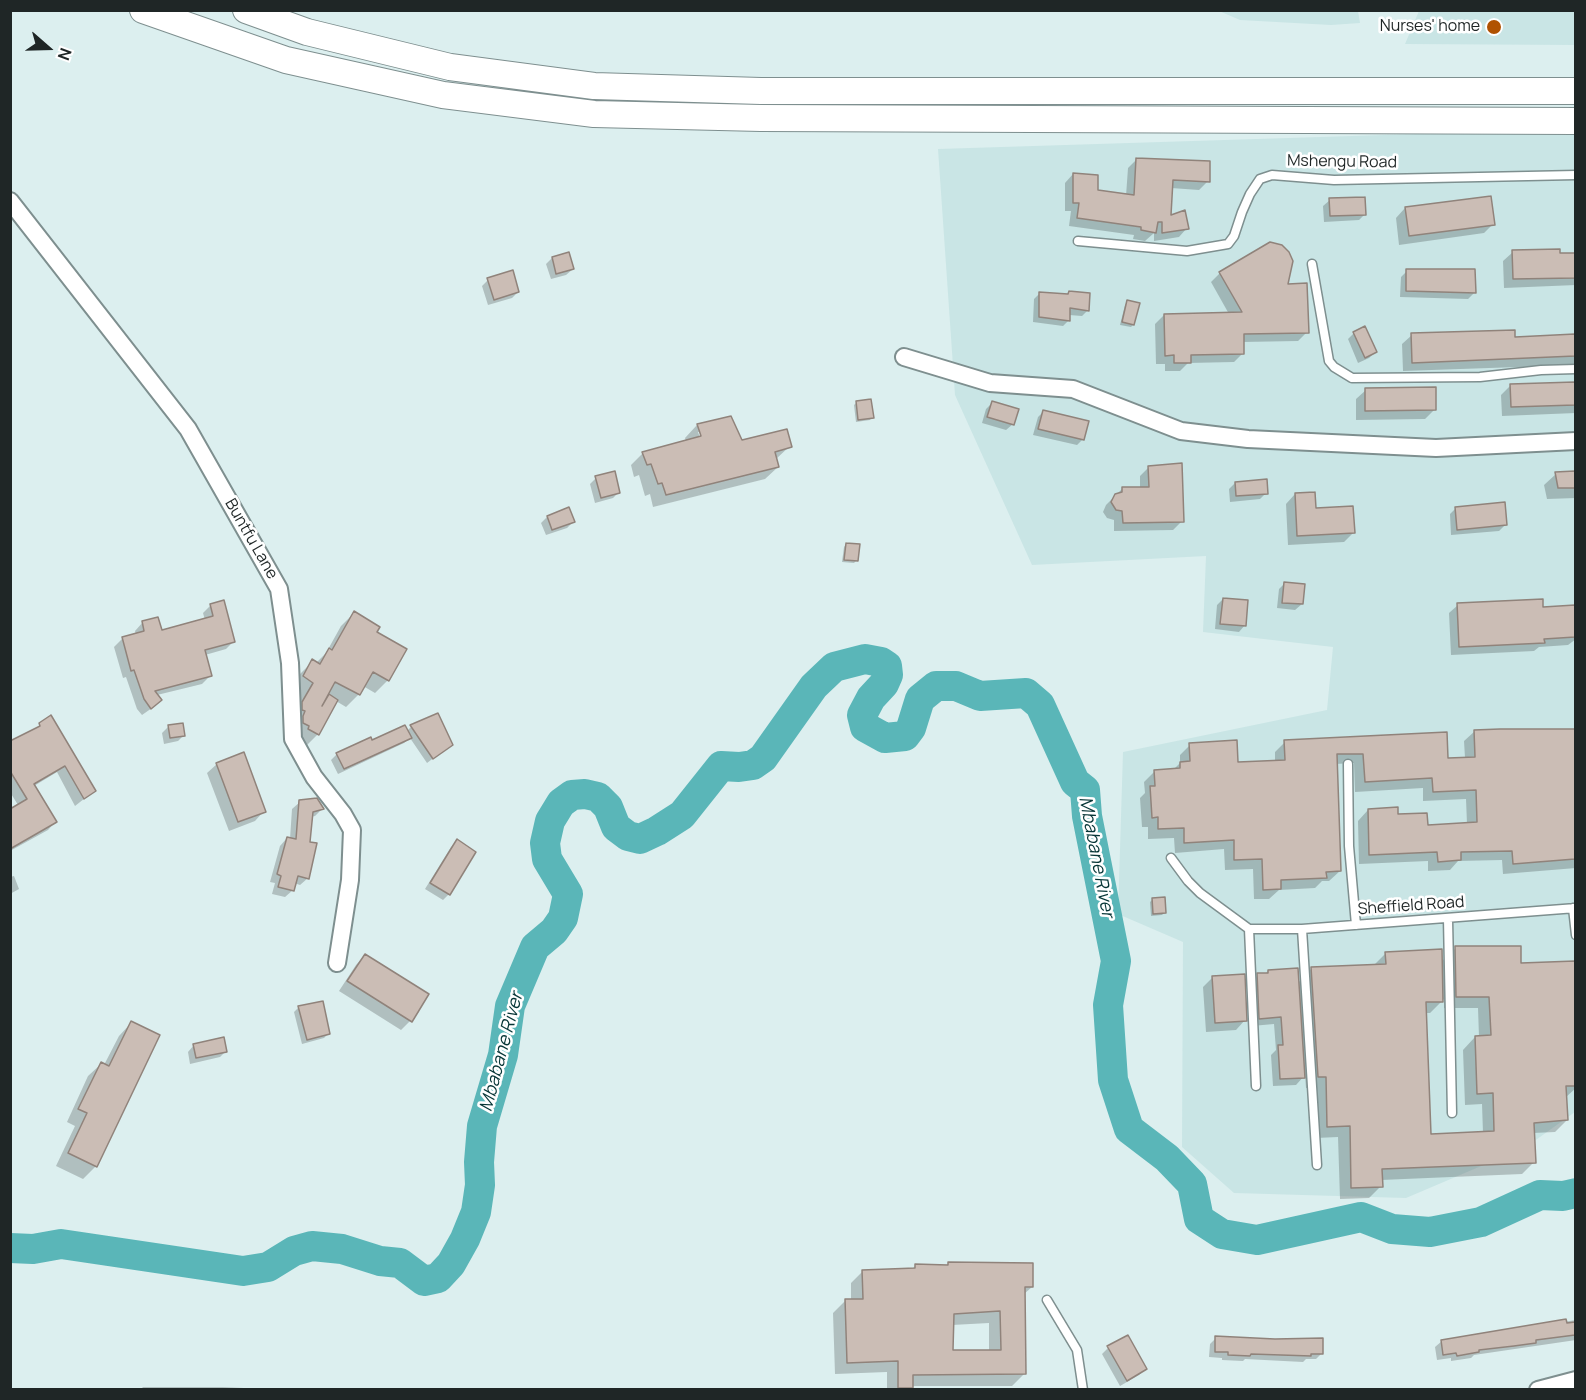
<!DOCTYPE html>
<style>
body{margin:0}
#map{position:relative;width:1586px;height:1400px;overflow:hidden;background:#dcefef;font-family:Manrope,sans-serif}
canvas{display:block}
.frame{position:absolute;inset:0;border:12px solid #1f2626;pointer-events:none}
.north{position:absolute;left:18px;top:18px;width:60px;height:60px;-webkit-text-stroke:4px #fff;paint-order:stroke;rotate:110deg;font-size:16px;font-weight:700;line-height:24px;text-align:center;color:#1f2626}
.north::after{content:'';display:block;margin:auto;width:21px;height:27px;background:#1f2626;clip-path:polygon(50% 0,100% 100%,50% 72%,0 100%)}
</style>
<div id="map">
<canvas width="1586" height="1400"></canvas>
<div class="frame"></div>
<div class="north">N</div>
</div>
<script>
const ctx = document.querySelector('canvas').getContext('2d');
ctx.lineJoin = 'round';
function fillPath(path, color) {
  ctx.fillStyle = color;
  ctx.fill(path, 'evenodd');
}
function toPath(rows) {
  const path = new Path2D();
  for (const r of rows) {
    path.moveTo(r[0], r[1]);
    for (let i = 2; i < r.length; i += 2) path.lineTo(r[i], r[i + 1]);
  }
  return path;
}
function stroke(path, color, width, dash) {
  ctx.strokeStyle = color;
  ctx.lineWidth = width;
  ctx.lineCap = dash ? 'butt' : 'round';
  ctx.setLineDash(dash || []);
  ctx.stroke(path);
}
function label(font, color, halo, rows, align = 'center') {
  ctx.font = font + ' Manrope,sans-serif';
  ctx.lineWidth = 5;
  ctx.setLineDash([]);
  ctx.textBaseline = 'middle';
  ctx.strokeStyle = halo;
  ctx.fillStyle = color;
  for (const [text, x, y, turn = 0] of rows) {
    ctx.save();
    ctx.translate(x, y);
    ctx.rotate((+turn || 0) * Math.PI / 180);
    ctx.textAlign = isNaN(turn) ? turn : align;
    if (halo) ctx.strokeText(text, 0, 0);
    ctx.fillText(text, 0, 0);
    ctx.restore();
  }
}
const built = toPath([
 [1219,11,1358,11,1360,23,1331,25,1240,20],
 [1419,11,1575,11,1575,45,1405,44],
 [1575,129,1575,1112,1526,1147,1406,1198,1234,1193,1182,1147,1183,942,1118,914,1123,752,1327,710,1333,647,1203,632,1206,556,1032,565,955,395,938,149]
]);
const shadow = toPath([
 [1137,159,1208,181,1199,190,1171,188,1169,217,1187,228,1179,237,1154,241,1154,233,1145,241,1133,239,1134,235,1069,226,1071,211,1065,211,1065,183,1073,174,1097,191,1126,196,1128,168],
 [1330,200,1365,214,1359,220,1324,222,1323,206],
 [1405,208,1493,224,1484,233,1399,245,1396,218],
 [1513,252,1576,254,1576,285,1504,288,1503,261],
 [552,258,573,269,566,275,551,279,546,264],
 [1407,271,1474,293,1468,299,1400,297,1401,277],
 [1220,273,1286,286,1307,332,1298,341,1242,342,1243,353,1234,362,1188,363,1180,371,1165,371,1165,364,1156,364,1155,324,1164,315,1229,314,1211,282],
 [488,280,518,292,512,298,488,305,482,286],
 [1069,292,1088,310,1082,316,1069,315,1069,320,1063,326,1033,322,1034,299,1040,293,1066,296],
 [1127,302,1133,325,1131,327,1120,325,1125,305],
 [1354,333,1375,352,1369,358,1358,363,1348,339],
 [1412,335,1514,338,1576,336,1576,365,1403,371,1402,344],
 [1576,383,1576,413,1502,416,1501,395,1511,385],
 [1366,390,1435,409,1425,419,1356,420,1356,399],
 [857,402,872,417,870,420,856,422,854,405],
 [992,403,1013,424,1006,430,982,423,986,409],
 [1044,411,1083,439,1077,445,1033,435,1038,417],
 [697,425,741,442,790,446,776,459,778,467,765,479,653,507,650,494,645,496,639,475,634,477,631,465,643,453,686,441,685,438],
 [698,432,701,432,702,444],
 [1149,467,1182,521,1173,530,1114,531,1114,520,1107,518,1103,512,1106,505,1123,488,1140,488,1140,476],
 [1576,472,1576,498,1547,499,1544,485,1556,474],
 [596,478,619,492,613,498,595,503,590,484],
 [1235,483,1266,493,1260,499,1230,502,1229,489],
 [1295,494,1314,509,1353,533,1344,542,1288,545,1286,504],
 [1456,508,1506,524,1499,531,1451,535,1450,514],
 [547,517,573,522,567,528,546,535,541,523],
 [846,544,856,561,854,563,842,562,844,547],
 [1285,583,1302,604,1295,610,1277,608,1279,589],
 [1223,599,1245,625,1239,632,1215,629,1217,605],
 [211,605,234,641,226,649,205,655,210,676,202,684,157,695,152,708,142,715,137,709,126,677,123,678,114,647,122,639,136,635,135,631,143,622,161,632,205,620,203,613],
 [1458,605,1542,608,1576,606,1576,639,1568,645,1539,647,1534,651,1451,655,1449,613],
 [354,613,375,633,405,650,388,680,375,693,363,686,359,694,346,707,336,701,318,734,305,747,290,716,301,696,292,689,300,674,313,661,316,663,326,653,341,626],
 [51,717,94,791,75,806,57,772,34,786,55,822,48,830,10,851,10,811,18,805,10,792,10,743,32,732],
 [168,727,184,735,178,741,164,744,162,733],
 [411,727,452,744,427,763,410,738,404,743,338,774,331,760,337,754,407,731],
 [1576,730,1576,868,1503,874,1502,860,1458,861,1450,870,1428,871,1428,861,1359,864,1358,821,1368,810,1397,816,1426,827,1467,824,1466,799,1423,801,1423,788,1355,792,1354,763,1335,764,1340,871,1329,881,1322,881,1315,888,1279,890,1269,899,1254,899,1253,869,1225,870,1224,849,1175,853,1174,838,1148,839,1148,827,1142,827,1140,798,1145,793,1144,782,1154,772,1173,770,1180,763,1180,755,1190,745,1237,763,1275,762,1275,752,1285,742,1446,759,1465,758,1464,741,1475,731],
 [217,764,264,811,255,821,229,831,207,773],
 [300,802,322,809,315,816,311,817,308,878,300,885,294,883,293,890,285,897,272,894,275,883,270,882,280,846,287,838,290,839,292,809],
 [457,841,449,894,443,900,425,889,451,847],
 [14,876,19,889,10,894,10,877],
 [1153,899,1165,912,1162,915,1151,916,1150,902],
 [1456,948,1520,965,1574,963,1576,1088,1566,1097,1567,1120,1555,1132,1533,1133,1534,1162,1522,1174,1381,1180,1381,1186,1369,1198,1340,1199,1338,1137,1316,1138,1314,1088,1306,1088,1305,1075,1296,1085,1273,1086,1271,1055,1276,1050,1274,1024,1252,1026,1250,983,1258,975,1265,974,1268,971,1298,983,1311,969,1373,966,1386,953,1441,962],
 [1444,999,1444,1008,1478,1008,1479,1037,1475,1037,1463,1050,1465,1105,1482,1104,1483,1133,1429,1136,1424,1013,1430,1013],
 [365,955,410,1021,401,1030,339,991,356,965],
 [1213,977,1245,1020,1236,1030,1206,1032,1203,987],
 [299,1007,328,1034,324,1038,302,1044,294,1012],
 [131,1023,96,1166,83,1179,56,1166,75,1126,67,1122,88,1076,101,1064,104,1065,119,1036],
 [194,1045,226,1051,220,1057,190,1064,188,1052],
 [949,1263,1032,1287,1024,1294,1024,1374,1012,1386,911,1386,910,1390,887,1390,887,1372,835,1374,833,1313,845,1301,851,1300,851,1283,863,1271,912,1269,915,1266,946,1266],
 [989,1323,989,1351,952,1351,952,1325],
 [1576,1320,1576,1340,1474,1355,1471,1358,1451,1361,1451,1358,1437,1360,1435,1347,1442,1341],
 [1216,1338,1322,1353,1316,1359,1306,1359,1303,1362,1245,1359,1243,1361,1222,1360,1222,1358,1209,1357,1210,1344],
 [1108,1348,1145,1369,1139,1375,1120,1386,1102,1354],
 [143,1387,223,1387,286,1390,140,1390]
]);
const river = toPath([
 [10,1248,33,1249,61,1244,243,1271,268,1267,294,1251,312,1246,342,1249,380,1261,400,1263,424,1281,438,1278,451,1264,465,1239,476,1212,480,1185,479,1162,482,1126,503,1055,510,1006,535,947,554,931,563,918,568,894,547,859,545,843,550,821,561,803,572,795,585,794,598,797,608,807,616,827,628,836,640,839,657,831,682,815,721,766,739,767,753,765,763,758,814,686,834,667,865,659,881,662,887,666,888,675,884,684,871,698,862,715,865,727,885,738,905,736,911,728,920,699,936,686,956,686,980,696,1026,693,1040,705,1075,782,1085,790,1087,816,1116,961,1108,1005,1113,1080,1129,1129,1167,1158,1192,1184,1199,1219,1222,1234,1257,1240,1361,1217,1392,1229,1430,1232,1481,1222,1540,1195,1563,1196,1576,1193]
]);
const building = toPath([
 [1136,158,1210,161,1210,182,1173,180,1171,215,1185,210,1189,229,1162,233,1162,222,1158,222,1156,233,1141,230,1141,227,1077,218,1079,203,1073,203,1073,173,1098,175,1098,190,1134,195,1136,158],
 [1491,196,1495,225,1409,236,1405,207,1491,196],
 [1365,197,1366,215,1330,216,1329,198,1365,197],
 [1270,242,1282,245,1289,252,1293,261,1288,284,1307,283,1309,333,1244,334,1244,354,1191,355,1191,363,1174,363,1174,355,1165,356,1164,314,1242,312,1219,272,1270,242],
 [1560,249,1560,253,1575,253,1575,278,1513,279,1512,250,1560,249],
 [569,252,574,269,556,274,552,257,569,252],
 [1406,269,1475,269,1476,293,1406,291,1406,269],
 [513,270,519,292,494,300,487,278,513,270],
 [1069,291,1090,293,1089,311,1070,308,1070,321,1039,317,1039,292,1068,294,1069,291],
 [1127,300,1140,303,1134,325,1122,322,1127,300],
 [1365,326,1377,352,1365,358,1353,332,1365,326],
 [1515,330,1515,337,1575,334,1575,356,1412,363,1411,333,1515,330],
 [1575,382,1575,405,1511,407,1510,384,1575,382],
 [1436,387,1436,410,1365,411,1365,388,1436,387],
 [871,399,874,418,858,420,856,401,871,399],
 [992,401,1019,409,1014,425,987,417,992,401],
 [1043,410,1089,421,1084,440,1038,429,1043,410],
 [731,416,742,440,787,429,792,447,775,452,779,467,666,495,662,483,658,484,651,464,647,465,642,452,701,436,697,424,731,416],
 [1182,463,1184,522,1123,523,1122,511,1116,510,1111,502,1115,494,1122,492,1122,487,1149,487,1148,466,1182,463],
 [615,471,620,493,601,498,595,476,615,471],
 [1575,471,1575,488,1558,488,1555,472,1575,471],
 [1267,479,1268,494,1236,496,1235,482,1267,479],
 [1315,492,1316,508,1353,506,1355,533,1297,536,1295,493,1315,492],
 [1505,502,1507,525,1457,530,1455,507,1505,502],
 [569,507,575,522,552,530,547,516,569,507],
 [846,543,860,544,858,561,844,560,846,543],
 [1284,582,1305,584,1303,604,1282,603,1284,582],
 [1223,598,1248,600,1246,626,1220,624,1223,598],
 [1543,599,1543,607,1575,605,1575,637,1544,639,1545,643,1459,647,1457,603,1543,599],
 [224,600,235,642,205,650,212,676,155,691,162,700,151,709,144,699,134,670,131,671,122,637,144,631,142,621,158,617,162,630,213,616,210,604,224,600],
 [354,611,380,627,377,632,407,649,389,681,373,672,360,695,335,682,322,706,329,694,338,700,319,735,308,729,309,726,303,723,303,716,305,711,302,710,302,702,313,683,303,676,312,659,320,664,329,648,332,650,354,611],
 [438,713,453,745,433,759,410,725,438,713],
 [51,715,96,791,84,799,65,766,34,784,57,822,10,849,10,809,27,799,10,771,10,741,40,726,39,723,51,715],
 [183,723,185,736,170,738,168,725,183,723],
 [405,725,412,738,344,769,336,753,371,737,372,740,405,725],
 [1500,729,1575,729,1575,859,1513,864,1512,851,1461,852,1461,860,1438,862,1437,852,1369,855,1368,809,1398,807,1398,814,1427,813,1428,825,1477,822,1476,790,1433,792,1432,778,1365,782,1363,754,1337,754,1341,871,1326,872,1327,878,1281,880,1281,889,1263,890,1262,859,1234,860,1234,840,1184,843,1184,828,1158,829,1158,817,1152,818,1150,786,1155,786,1154,770,1180,768,1180,762,1190,761,1189,743,1237,740,1238,762,1285,760,1284,740,1447,732,1448,758,1475,757,1474,730,1500,729],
 [244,752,266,812,238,822,216,763,244,752],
 [317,798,324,809,313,812,310,842,317,843,309,879,298,876,294,891,278,887,281,876,277,874,287,837,296,839,299,800,317,798],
 [457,839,476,852,450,895,430,883,457,839],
 [1165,897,1166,913,1153,914,1152,898,1165,897],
 [1455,946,1521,946,1521,963,1575,961,1575,1086,1566,1086,1568,1120,1534,1123,1536,1163,1382,1169,1383,1187,1351,1188,1350,1126,1327,1127,1326,1077,1318,1077,1311,967,1386,964,1385,952,1442,949,1443,1002,1426,1002,1431,1134,1494,1131,1493,1093,1477,1094,1475,1036,1491,1035,1489,997,1456,997,1455,946],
 [365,954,429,994,412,1022,347,981,365,954],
 [1298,968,1305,1078,1280,1079,1278,1045,1283,1045,1281,1017,1259,1019,1257,973,1268,973,1268,970,1298,968],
 [1245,974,1247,1021,1215,1023,1212,976,1245,974],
 [323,1001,330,1034,307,1040,298,1006,323,1001],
 [131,1021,160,1035,97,1167,68,1153,87,1113,78,1109,101,1062,109,1066,131,1021],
 [224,1037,227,1052,196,1058,193,1044,224,1037],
 [948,1262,1033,1263,1033,1287,1025,1287,1026,1374,913,1375,913,1388,898,1388,898,1361,847,1363,845,1299,863,1299,862,1270,915,1268,915,1264,948,1265,948,1262],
 [1000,1311,1001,1350,953,1350,954,1314,1000,1311],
 [1566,1319,1567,1323,1575,1322,1575,1335,1536,1340,1536,1343,1514,1346,1479,1350,1479,1352,1457,1356,1456,1353,1443,1355,1441,1340,1566,1319],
 [1128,1335,1147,1369,1127,1381,1107,1346,1128,1335],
 [1215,1336,1275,1339,1323,1338,1323,1354,1311,1354,1311,1356,1251,1354,1250,1356,1228,1355,1228,1352,1215,1352,1215,1336]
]);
const service = toPath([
 [1078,241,1187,251,1228,244,1234,236,1242,212,1250,194,1260,179,1272,175,1334,180,1576,175],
 [1312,264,1329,361,1334,367,1352,378,1480,377,1541,370,1576,369],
 [1348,764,1349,846,1356,925],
 [1171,858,1188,881,1200,893,1249,929,1256,1086],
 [1573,908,1576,935],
 [1448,919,1452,1113],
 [1249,929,1302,929,1576,908],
 [1302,929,1317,1165],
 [1047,1300,1077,1350,1083,1390]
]);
const minor = toPath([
 [10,201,188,429,279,589,290,663,293,739,314,777,343,814,352,830,350,880,337,963],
 [904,357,990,383,1073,389,1181,431,1248,439,1436,448,1576,441],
 [1538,1390,1576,1380]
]);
const primary = toPath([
 [143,10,286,60,443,95,594,114,761,118,1576,121],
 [246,10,307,32,450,67,594,86,761,91,1576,91]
]);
const markers = [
 [1494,27,8,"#b05201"]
];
const poiNames = [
 ["Nurses' home",1480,27]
];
const streetNames = [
 ["Mshengu Road",1342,162,1],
 ["Buntfu Lane",251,539,60],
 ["Sheffield Road",1411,906,-4]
];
const waterNames = [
 ["Mbabane River",1096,857,79],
 ["Mbabane River",502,1052,-75]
];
fillPath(built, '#c9e5e5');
fillPath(shadow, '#0003');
stroke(river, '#5ab6b8', 30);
fillPath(building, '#cbbdb5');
stroke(building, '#90837b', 1.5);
stroke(service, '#7e8f8f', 11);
stroke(minor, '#7e8f8f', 20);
stroke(primary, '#7e8f8f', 28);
stroke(service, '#fff', 8);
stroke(minor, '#fff', 16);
stroke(primary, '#fff', 26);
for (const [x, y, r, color] of markers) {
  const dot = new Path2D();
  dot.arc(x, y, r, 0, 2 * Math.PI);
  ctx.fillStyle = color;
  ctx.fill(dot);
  stroke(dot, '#fff', 2);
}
label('16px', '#1f2626', '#fff', poiNames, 'right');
label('16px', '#1f2626', '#fff', streetNames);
label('italic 18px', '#063536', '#fff', waterNames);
</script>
